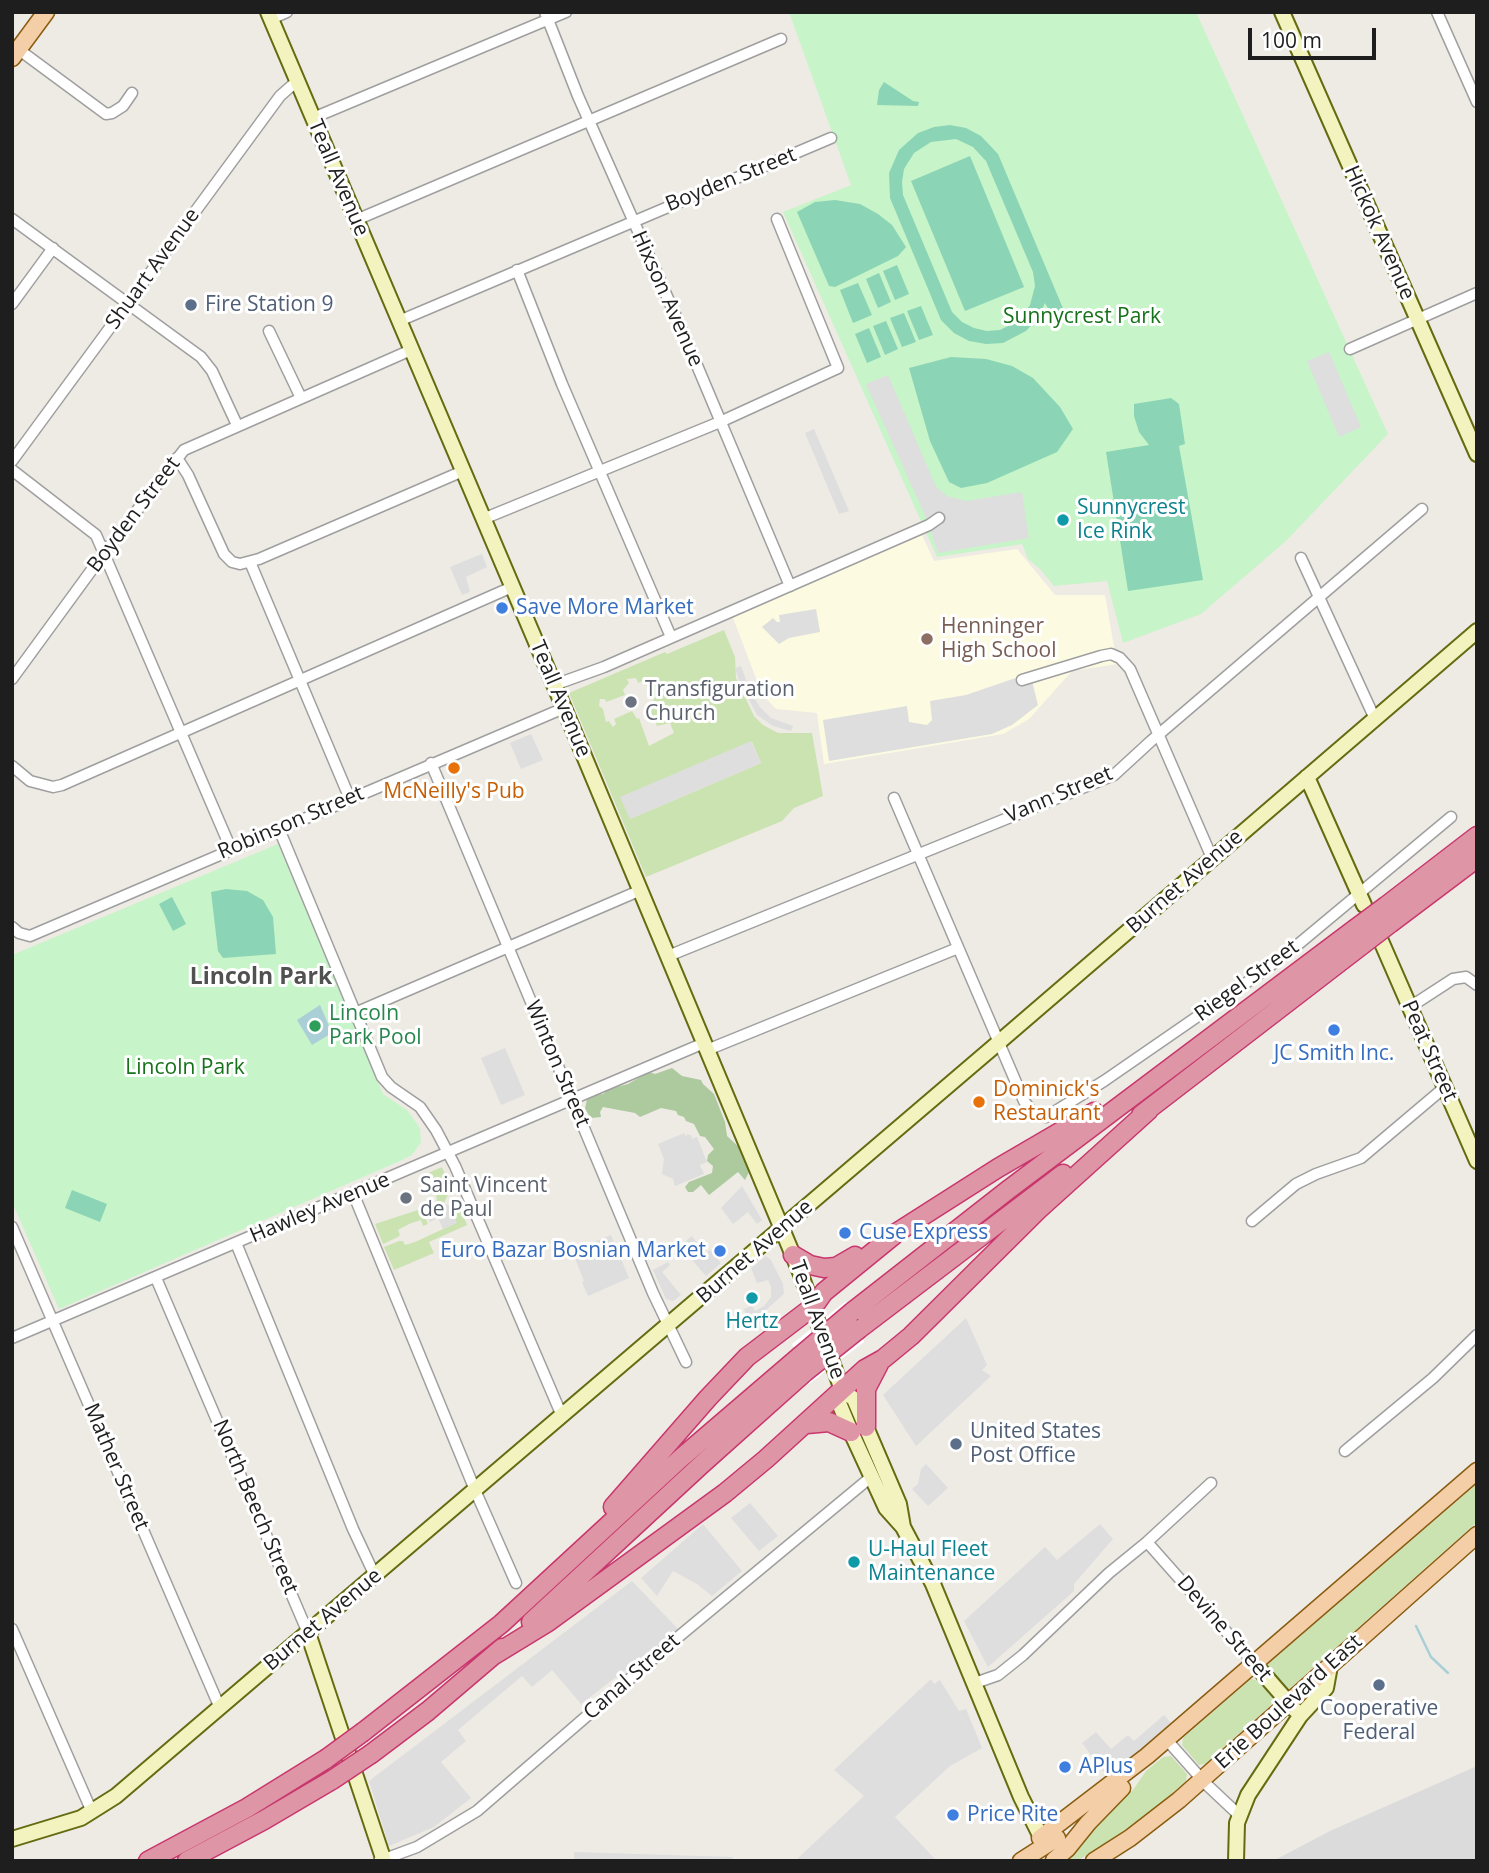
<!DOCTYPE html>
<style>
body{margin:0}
#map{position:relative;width:1489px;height:1873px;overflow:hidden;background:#eeebe5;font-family:"Open Sans",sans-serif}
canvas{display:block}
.frame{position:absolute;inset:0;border:14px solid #1e1e1e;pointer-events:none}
.scale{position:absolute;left:1248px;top:28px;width:128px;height:32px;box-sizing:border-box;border:4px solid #1e1e1e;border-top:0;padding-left:9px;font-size:21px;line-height:24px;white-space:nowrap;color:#1e1e1e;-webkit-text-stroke:5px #fff;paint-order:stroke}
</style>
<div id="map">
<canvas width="1489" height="1873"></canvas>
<div class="frame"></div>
<div class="scale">100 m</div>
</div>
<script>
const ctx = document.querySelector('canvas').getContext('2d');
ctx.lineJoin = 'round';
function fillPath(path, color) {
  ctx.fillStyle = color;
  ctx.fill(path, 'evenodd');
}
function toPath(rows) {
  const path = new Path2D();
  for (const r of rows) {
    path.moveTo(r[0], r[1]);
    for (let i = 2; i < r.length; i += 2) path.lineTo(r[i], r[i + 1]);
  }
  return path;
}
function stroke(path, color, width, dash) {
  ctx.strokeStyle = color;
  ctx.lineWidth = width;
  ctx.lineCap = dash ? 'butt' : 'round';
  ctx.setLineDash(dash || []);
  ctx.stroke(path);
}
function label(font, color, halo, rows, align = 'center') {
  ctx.font = font + ' "Open Sans",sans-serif';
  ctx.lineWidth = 6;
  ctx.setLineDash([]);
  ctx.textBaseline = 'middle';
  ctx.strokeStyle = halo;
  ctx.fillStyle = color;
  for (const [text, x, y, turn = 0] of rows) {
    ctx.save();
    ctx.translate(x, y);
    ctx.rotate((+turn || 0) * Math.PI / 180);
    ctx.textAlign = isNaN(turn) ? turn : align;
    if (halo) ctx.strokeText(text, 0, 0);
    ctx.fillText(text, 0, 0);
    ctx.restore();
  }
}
const residential = toPath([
 [1477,1766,1477,1861,1273,1861,1330,1831]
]);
const education = toPath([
 [922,535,934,561,1017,549,1055,595,1105,595,1117,664,1072,671,1029,719,1003,734,824,764,817,713,776,709,762,694,732,615]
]);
const grass = toPath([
 [724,630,735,657,736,678,754,716,763,725,778,733,812,733,823,796,794,808,782,821,646,877,569,693,665,652,667,654],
 [636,678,638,683,643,681,645,685,652,689,655,696,652,704,654,708,650,710,657,726,670,723,674,733,649,746,639,718,637,719,632,711,614,719,616,724,613,727,609,721,606,722,603,709,599,706,600,699,605,699,606,702,625,695,623,690,629,683,627,679],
 [752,742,761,763,630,819],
 [442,1167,451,1188,444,1203,431,1209,430,1206,436,1203,437,1199,433,1186,429,1183,428,1173],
 [456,1197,467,1225,429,1242,434,1253,394,1270,384,1247,399,1241,403,1241,405,1245,415,1242,456,1223,450,1206],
 [421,1209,428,1224,423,1226,421,1220,409,1224,398,1230,400,1235,398,1237,383,1244,375,1224],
 [1477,1484,1477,1522,1289,1689,1283,1689,1266,1669,1267,1665],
 [1251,1679,1257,1680,1273,1699,1271,1705,1205,1764,1199,1765,1182,1745,1183,1738],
 [1171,1756,1187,1774,1186,1781,1158,1806,1116,1836,1077,1861,1071,1861,1068,1853,1090,1826,1133,1790,1146,1771,1163,1757]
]);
const forest = toPath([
 [672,1068,682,1076,701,1080,703,1084,714,1094,725,1122,727,1136,740,1148,748,1165,749,1172,745,1180,738,1172,709,1195,701,1185,693,1192,688,1192,685,1187,689,1182,712,1173,713,1166,707,1161,708,1155,714,1149,705,1137,700,1136,694,1124,686,1121,684,1117,678,1115,676,1111,661,1108,640,1117,635,1113,603,1107,600,1112,601,1117,591,1118,585,1109,587,1099,592,1095,603,1094,609,1089,628,1084,649,1072,655,1074]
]);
const park = toPath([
 [789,12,1196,12,1388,434,1286,541,1201,614,1123,643,1107,581,1054,586,1041,570,1028,559,1022,544,937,557,783,212,851,185],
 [278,844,383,1094,407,1110,420,1128,421,1142,412,1155,400,1161,59,1309,12,1202,12,955]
]);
const pitch = toPath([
 [884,82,913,101,919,102,918,106,877,105,879,90],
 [950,125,966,128,981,136,998,154,1065,313,1053,318,1045,303,1038,318,1026,331,1003,343,986,344,969,341,954,333,941,320,890,198,889,173,899,150,918,133,934,127],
 [956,139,973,147,986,161,1033,272,1035,286,1030,305,1018,321,1000,330,987,331,974,328,962,322,952,312,903,195,902,182,904,169,914,153,931,142],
 [970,156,1024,287,965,311,911,181],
 [835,200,860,204,878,214,892,225,906,247,898,256,835,287,829,286,797,212,815,202],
 [897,265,909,294,895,300,883,271],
 [879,273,891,302,878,308,866,279],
 [858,283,872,315,853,323,840,290],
 [921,306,933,335,919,340,907,311],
 [904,313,916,342,902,347,890,318],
 [886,321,898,349,885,355,873,326],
 [869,328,881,357,867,363,855,334],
 [951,357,986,359,1012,366,1033,378,1060,407,1073,429,1057,452,987,483,961,488,949,482,930,441,909,368],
 [1171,398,1179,404,1185,444,1179,446,1203,580,1128,591,1106,452,1149,445,1139,432,1134,416,1134,404],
 [226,889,247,891,263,900,273,917,276,954,223,958,218,951,211,892],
 [172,897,186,924,173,931,159,904],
 [72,1190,107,1204,100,1222,65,1208]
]);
const parking = toPath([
 [1329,352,1361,427,1339,437,1307,361],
 [888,375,936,487,947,496,966,501,1022,492,1029,538,938,553,927,520,866,384],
 [814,429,849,511,839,514,805,433],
 [482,554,487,567,466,577,470,592,462,595,450,567],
 [816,609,820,632,789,638,779,644,762,627,773,618,777,622,780,622,779,615],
 [741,666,750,691,760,707,771,718,793,726,791,731,773,726,757,715,739,681,735,668],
 [1030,673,1038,705,1012,725,992,734,829,761,823,720,907,706,909,722,927,725,932,720,930,701,966,695],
 [531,734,543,760,521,769,510,743],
 [751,741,761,763,630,819,620,797],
 [505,1048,525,1095,501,1105,481,1058],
 [684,1133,686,1137,687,1134,692,1136,691,1139,697,1137,707,1162,700,1165,704,1174,675,1186,673,1179,662,1174,664,1159,658,1144],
 [742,1186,762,1220,757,1224,748,1212,733,1224,721,1208],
 [444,1203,450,1206,457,1223,443,1229,438,1218,430,1222,425,1211],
 [611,1235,629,1278,588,1296,582,1282,584,1281,572,1251],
 [692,1236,705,1254,710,1250,721,1263,706,1276,680,1246],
 [766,1256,771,1260,783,1284,784,1294,750,1324,744,1309,752,1306,755,1311,764,1306,771,1297,771,1287,768,1280,757,1283,751,1268],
 [668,1262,670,1265,662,1272,681,1295,673,1301,666,1299,653,1270],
 [966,1318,987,1365,982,1370,991,1376,916,1446,883,1395],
 [926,1464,948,1488,928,1506,912,1489,918,1484,921,1469],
 [750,1503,778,1536,759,1551,731,1518],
 [703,1524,742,1571,712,1596,697,1584,673,1571,657,1596,641,1578],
 [1100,1524,1113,1539,1074,1584,1074,1591,988,1667,964,1621,1045,1547,1057,1560],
 [632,1581,678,1629,581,1704,552,1670,532,1687,522,1676,458,1730,466,1741,441,1762,471,1798,434,1827,389,1846,369,1781],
 [931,1679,934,1684,940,1680,959,1711,966,1709,982,1748,950,1766,895,1817,937,1861,795,1861,864,1796,834,1770],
 [1164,1715,1171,1723,1108,1778,1082,1743,1096,1732,1111,1749,1128,1735,1134,1741],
 [574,1852,733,1857,732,1861,574,1861]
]);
const water = toPath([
 [320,1005,332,1033,312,1045,297,1020]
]);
const pier = toPath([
 [846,1301,864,1342,809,1384,792,1344]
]);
const stream = toPath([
 [1416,1626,1431,1657,1448,1673]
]);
const street = toPath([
 [545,12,578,96,685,337,790,586],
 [1437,12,1477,102],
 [271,19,287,12],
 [18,49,106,114,112,113,123,106,132,93],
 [313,118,566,12],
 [12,219,201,357,212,371,237,425],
 [356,220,781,39],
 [517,270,562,384,671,637],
 [12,304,53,248],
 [399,321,831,138],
 [269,331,301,398],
 [1350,349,1477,293],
 [177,458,188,475,224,554,232,562,240,564,259,559,463,471],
 [12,461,280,96,297,81],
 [12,470,96,535,231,849],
 [483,519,720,422,838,368,777,219],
 [1301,558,1375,719],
 [250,562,350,799],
 [12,679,104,553,184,450,411,350],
 [1022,680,1101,656,1111,654,1120,658,1130,669,1212,858],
 [554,685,604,667,929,525,939,518],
 [431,763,653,1293,686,1362],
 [12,766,30,781,53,787,62,785,512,587],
 [894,798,1024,1101,1033,1113,1046,1117,1104,1081,1259,974,1295,947,1451,817],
 [279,829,382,1077,391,1087,420,1107,436,1130,455,1166,562,1416],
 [12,927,19,933,30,936,564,708],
 [668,956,1114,775,1151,741,1422,509],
 [1410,1007,1453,979,1466,977,1477,985],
 [355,1013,641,890],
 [707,1050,958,948],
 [353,1193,475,1490,516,1583],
 [1252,1221,1296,1184,1316,1174,1361,1158,1445,1087],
 [12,1227,220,1708],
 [236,1243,353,1529,375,1576],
 [156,1278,308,1633],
 [12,1338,704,1043],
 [1345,1451,1433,1378,1477,1335],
 [1147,1542,1254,1663],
 [12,1629,92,1812],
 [975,1683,998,1675,1023,1655,1109,1573,1147,1542,1211,1483],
 [1166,1739,1206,1784,1240,1816],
 [379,1861,417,1847,477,1811,677,1638,871,1477]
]);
const secondary = toPath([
 [268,12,564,708,800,1272,842,1390,839,1403,851,1432,886,1508,903,1527,933,1584,1021,1797,1045,1845],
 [1282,12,1477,454],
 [1307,777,1364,905],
 [1381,941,1477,1161],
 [842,1390,854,1399,899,1504,903,1527],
 [308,1633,384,1861],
 [1254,1663,1295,1710],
 [12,1839,81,1818,116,1796,998,1043,1477,631],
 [1236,1861,1237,1823,1248,1795,1300,1716,1326,1688,1330,1666]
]);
const primary = toPath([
 [12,58,46,12],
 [1040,1838,1147,1756,1477,1471],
 [1054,1860,1067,1849,1088,1823,1122,1788],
 [1021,1861,1057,1838],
 [1094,1861,1130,1838,1179,1800,1477,1535]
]);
const highway = toPath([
 [1386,906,1477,836],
 [1392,922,1477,858],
 [1141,1115,1362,945],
 [885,1240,998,1168,1094,1112],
 [793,1255,810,1265,824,1268,836,1267,855,1256],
 [852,1312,1008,1190,1355,929],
 [859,1329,1063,1174],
 [807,1424,829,1422,851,1432],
 [866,1427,866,1389,879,1364],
 [613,1507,708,1398,747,1357,814,1306,824,1292,894,1235],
 [531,1622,702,1464,805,1372],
 [494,1655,548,1622,725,1493,766,1459,865,1369,883,1359,911,1336,1038,1210,1149,1110],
 [363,1732,501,1624,681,1458,800,1356],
 [371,1754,428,1711,502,1648],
 [148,1861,247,1808,326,1759],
 [187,1861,264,1820,332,1780]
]);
const highwayBridge = toPath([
 [1355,929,1386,906],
 [1362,945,1392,922],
 [800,1356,852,1312],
 [805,1372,859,1329],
 [326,1759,363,1732],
 [332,1780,371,1754]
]);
const markers = [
 [191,305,7,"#5c6f8a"],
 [1063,520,7,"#0f9aa8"],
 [502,608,7,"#3f7fe0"],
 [927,639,7,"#8d6e63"],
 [631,702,7,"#6b7280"],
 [454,768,7,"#e8710a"],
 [315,1026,7,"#2e9e5b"],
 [1334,1030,7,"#3f7fe0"],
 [979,1102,7,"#e8710a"],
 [406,1198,7,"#6b7280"],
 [845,1233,7,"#3f7fe0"],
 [720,1251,7,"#3f7fe0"],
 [752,1298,7,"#0f9aa8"],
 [956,1444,7,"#5c6f8a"],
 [854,1562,7,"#0f9aa8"],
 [1379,1685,7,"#5c6f8a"],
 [1065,1767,7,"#3f7fe0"],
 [953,1815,7,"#3f7fe0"]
];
const streetNames = [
 ["Teall Avenue",338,178,67],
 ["Boyden Street",731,180,-22],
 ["Hickok Avenue",1379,233,66],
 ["Shuart Avenue",153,269,-54],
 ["Hixson Avenue",667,299,66],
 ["Boyden Street",134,515,-53],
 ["Teall Avenue",560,699,67],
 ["Vann Street",1059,795,-23],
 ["Robinson Street",291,823,-23],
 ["Burnet Avenue",1185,882,-41],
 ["Riegel Street",1247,981,-36],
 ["Peat Street",1429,1051,66],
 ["Winton Street",557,1064,67],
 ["Hawley Avenue",320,1208,-23],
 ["Burnet Avenue",755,1252,-41],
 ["Teall Avenue",817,1320,70],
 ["Mather Street",116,1467,67],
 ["North Beech Street",255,1507,67],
 ["Burnet Avenue",323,1620,-40],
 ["Devine Street",1224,1629,49],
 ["Canal Street",632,1677,-41],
 ["Erie Boulevard East",1289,1702,-42]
];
const serviceNames = [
 ["Fire Station 9",205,305],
 ["United States",970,1432],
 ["Post Office",970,1456],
 ["Cooperative",1379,1709,"center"],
 ["Federal",1379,1733,"center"]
];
const parkNames = [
 ["Sunnycrest Park",1082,317],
 ["Lincoln Park",185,1068]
];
const cultureNames = [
 ["Sunnycrest",1077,508],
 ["Ice Rink",1077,532],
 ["Hertz",752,1322,"center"],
 ["U-Haul Fleet",868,1550],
 ["Maintenance",868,1574]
];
const shopNames = [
 ["Save More Market",516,608],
 ["JC Smith Inc.",1334,1054,"center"],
 ["Cuse Express",859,1233],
 ["Euro Bazar Bosnian Market",706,1251,"right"],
 ["APlus",1079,1767],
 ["Price Rite",967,1815]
];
const educationNames = [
 ["Henninger",941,627],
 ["High School",941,651]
];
const worshipNames = [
 ["Transfiguration",645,690],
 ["Church",645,714],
 ["Saint Vincent",420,1186],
 ["de Paul",420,1210]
];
const foodNames = [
 ["McNeilly's Pub",454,792],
 ["Dominick's",993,1090,"left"],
 ["Restaurant",993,1114,"left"]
];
const leisureNames = [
 ["Lincoln",329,1014],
 ["Park Pool",329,1038]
];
const neighbourhoodNames = [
 ["Lincoln Park",261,977]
];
fillPath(residential, '#dcdbdb');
fillPath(education, '#fcfbe1');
fillPath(grass, '#cbe3b0');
fillPath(forest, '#adc99e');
fillPath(park, '#c7f4c8');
fillPath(pitch, '#8bd5b6');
fillPath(parking, '#dedede');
fillPath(water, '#aacfd7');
fillPath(pier, '#fff');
stroke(stream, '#aacfd7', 2.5);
stroke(street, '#9f9f9f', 13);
stroke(secondary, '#646b10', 18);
stroke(primary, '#8a5c0f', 19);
stroke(highway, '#c9366e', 21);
stroke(street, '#fff', 10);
stroke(secondary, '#f2f3be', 14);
stroke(primary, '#f3cea6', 16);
stroke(highway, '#de95a5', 18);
stroke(highwayBridge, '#c9366e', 21, []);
stroke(highwayBridge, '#de95a5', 18);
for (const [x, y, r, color] of markers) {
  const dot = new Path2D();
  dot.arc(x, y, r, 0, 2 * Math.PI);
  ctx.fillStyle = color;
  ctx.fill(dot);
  stroke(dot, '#fff', 2.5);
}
label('21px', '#1e1e1e', '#fff', streetNames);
label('21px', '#4e5e75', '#fff', serviceNames, 'left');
label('21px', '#16721a', '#fff', parkNames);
label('21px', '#0d838f', '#fff', cultureNames, 'left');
label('21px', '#366cbe', '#fff', shopNames, 'left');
label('21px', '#785e54', '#fff', educationNames, 'left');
label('21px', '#5b616d', '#fff', worshipNames, 'left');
label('21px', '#c56008', '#fff', foodNames);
label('21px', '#27864d', '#fff', leisureNames, 'left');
label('bold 23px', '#515151', '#fff', neighbourhoodNames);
</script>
